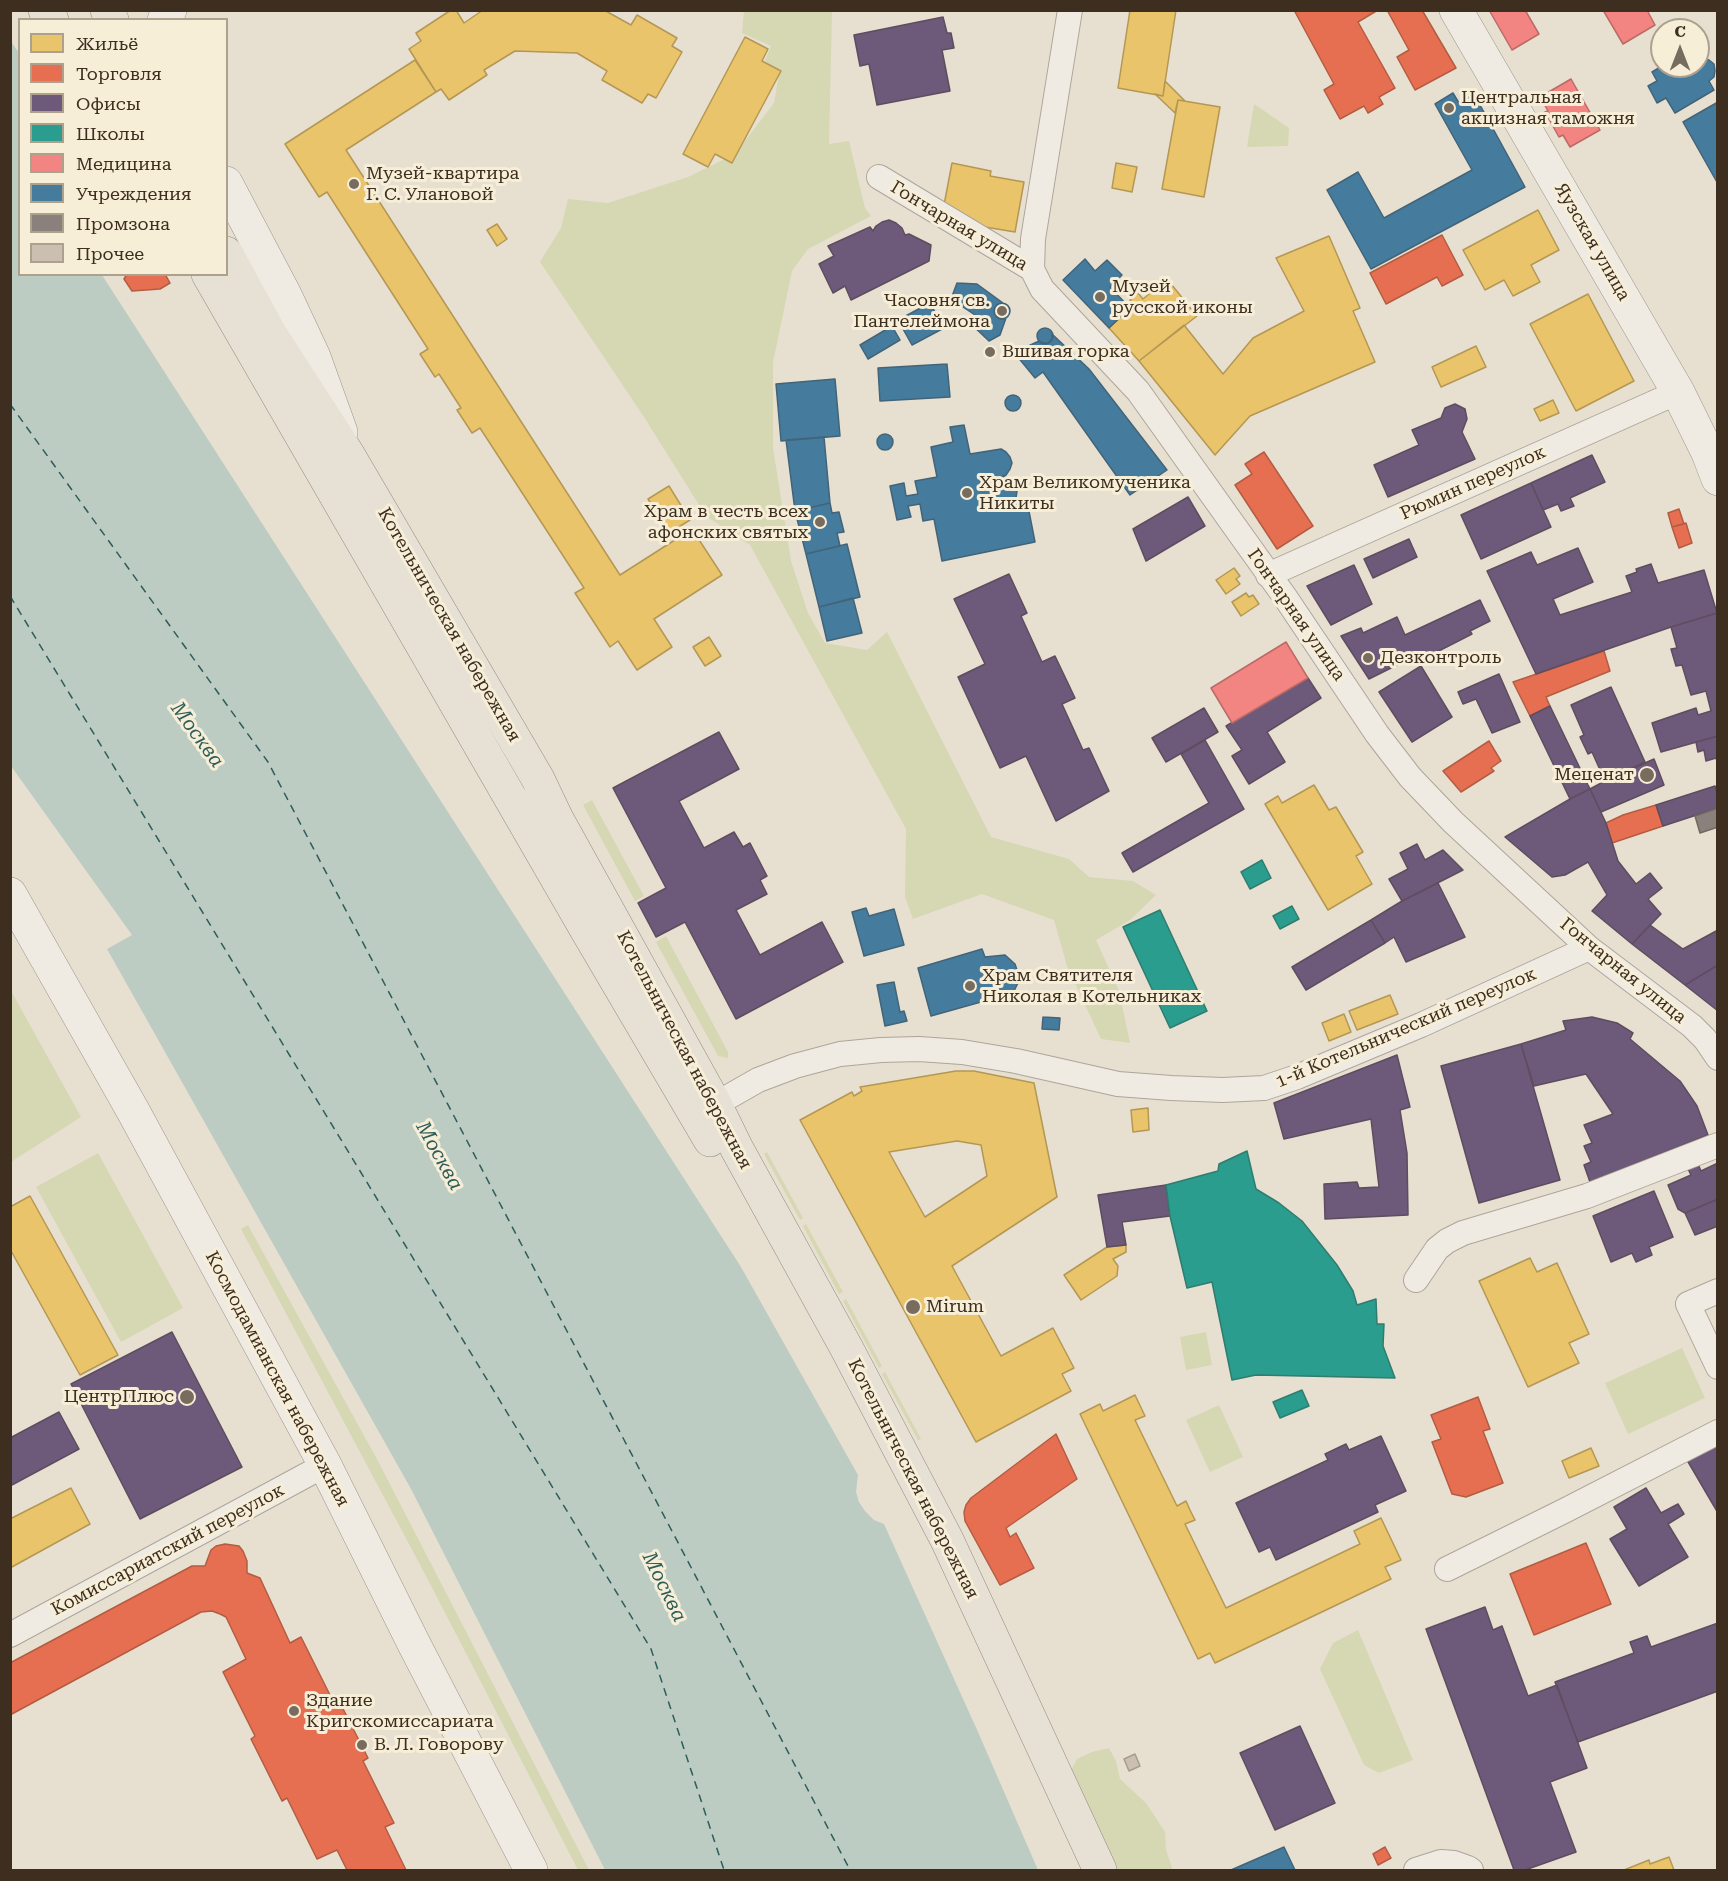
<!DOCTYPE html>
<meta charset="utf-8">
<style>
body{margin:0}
#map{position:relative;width:1728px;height:1881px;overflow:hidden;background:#e7e0d1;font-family:"Roboto Serif",serif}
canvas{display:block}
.frame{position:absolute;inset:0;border:12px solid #3d2e20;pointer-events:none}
.legend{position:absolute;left:18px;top:18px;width:210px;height:258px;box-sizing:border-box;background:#f7eed8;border:2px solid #ada18e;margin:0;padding:8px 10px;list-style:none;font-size:18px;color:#3d2e20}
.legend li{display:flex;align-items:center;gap:12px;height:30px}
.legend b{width:30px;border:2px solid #ada18e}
.north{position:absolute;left:1650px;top:18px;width:60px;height:60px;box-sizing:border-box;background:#f7eed8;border:2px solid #ada18e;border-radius:50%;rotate:0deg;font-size:16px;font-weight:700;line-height:24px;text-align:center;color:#3d2e20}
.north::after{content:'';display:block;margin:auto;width:21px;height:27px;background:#786c5e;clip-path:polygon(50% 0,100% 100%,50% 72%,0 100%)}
</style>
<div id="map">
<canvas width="1728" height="1881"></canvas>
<div class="frame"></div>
<ul class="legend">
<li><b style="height:16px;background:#e9c46a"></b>Жильё</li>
<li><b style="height:16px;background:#e76f51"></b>Торговля</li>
<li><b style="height:16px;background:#6d597a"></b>Офисы</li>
<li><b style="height:16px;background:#2a9d8f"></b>Школы</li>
<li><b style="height:16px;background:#f28482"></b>Медицина</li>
<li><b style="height:16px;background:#457b9d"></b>Учреждения</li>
<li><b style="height:16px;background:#8a817c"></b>Промзона</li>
<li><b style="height:16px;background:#cbbfb2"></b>Прочее</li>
</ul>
<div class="north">С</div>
</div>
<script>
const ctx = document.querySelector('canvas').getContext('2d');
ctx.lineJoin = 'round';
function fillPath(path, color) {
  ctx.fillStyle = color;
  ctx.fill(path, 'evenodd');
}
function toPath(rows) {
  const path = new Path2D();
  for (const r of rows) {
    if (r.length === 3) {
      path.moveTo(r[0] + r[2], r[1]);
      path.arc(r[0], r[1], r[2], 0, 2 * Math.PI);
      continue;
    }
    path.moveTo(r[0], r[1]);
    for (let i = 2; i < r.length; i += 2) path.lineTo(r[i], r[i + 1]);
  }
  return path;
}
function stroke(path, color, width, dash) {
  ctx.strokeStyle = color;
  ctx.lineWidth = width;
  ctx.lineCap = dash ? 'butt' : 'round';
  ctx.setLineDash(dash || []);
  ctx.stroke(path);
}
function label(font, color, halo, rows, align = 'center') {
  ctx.font = font + ' "Roboto Serif",serif';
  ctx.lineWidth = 6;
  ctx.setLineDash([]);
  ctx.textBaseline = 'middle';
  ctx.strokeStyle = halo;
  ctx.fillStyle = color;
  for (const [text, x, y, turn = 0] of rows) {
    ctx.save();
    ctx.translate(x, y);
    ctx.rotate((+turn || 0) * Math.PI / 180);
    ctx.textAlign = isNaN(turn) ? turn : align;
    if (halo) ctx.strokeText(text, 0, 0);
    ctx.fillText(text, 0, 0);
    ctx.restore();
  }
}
const green = toPath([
 [744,11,832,11,829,144,849,141,865,208,871,216,808,249,792,271,773,362,773,448,791,561,808,613,825,643,867,650,887,632,991,837,1069,859,1089,877,1133,881,1156,895,1130,920,1096,940,1119,991,1130,1043,1101,1039,1067,966,1054,920,982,894,913,919,905,897,906,829,750,545,706,516,644,417,540,262,561,228,568,199,608,203,688,177,735,154,774,103,779,74,765,61,771,46,742,33],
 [1254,104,1289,128,1288,146,1247,147],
 [592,800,644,896,635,901,583,805],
 [666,936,728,1052,728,1058,718,1056,656,942],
 [10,989,81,1117,11,1162,10,1162],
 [767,1152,803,1218,800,1220,764,1154],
 [98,1153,183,1308,121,1342,36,1187],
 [806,1224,843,1292,839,1294,803,1226],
 [248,1225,378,1461,589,1870,578,1870,425,1574,241,1229],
 [846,1299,882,1366,879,1368,843,1301],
 [1206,1332,1212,1365,1186,1370,1180,1337],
 [1682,1348,1705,1398,1628,1434,1605,1383],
 [885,1372,921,1439,918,1440,882,1374],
 [1219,1405,1243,1457,1210,1472,1186,1420],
 [1358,1630,1413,1760,1379,1773,1364,1765,1320,1669,1333,1643],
 [1109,1748,1116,1761,1120,1779,1146,1803,1165,1832,1166,1850,1172,1868,1171,1870,1110,1870,1069,1774,1077,1759,1092,1752]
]);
const water = toPath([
 [10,11,89,19,20,20,20,274,102,275,741,1267,858,1475,856,1492,859,1502,865,1511,874,1520,884,1524,978,1732,1038,1870,605,1870,411,1489,107,949,132,935,11,766]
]);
const pier = toPath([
 [11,11,96,11,89,19,20,20,19,53,10,40]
]);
const homes = toPath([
 [451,10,456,10,464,23,483,10,604,10,631,25,637,15,677,38,672,46,682,52,656,98,648,94,642,103,602,80,607,71,577,53,515,51,484,70,487,75,449,100,441,89,436,92,409,49,421,41,416,33,451,10],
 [1130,10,1176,10,1163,96,1118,88,1130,10],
 [745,37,768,49,762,61,781,71,732,163,715,154,708,167,683,154,745,37],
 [415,60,436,92,346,150,620,575,692,529,722,575,654,619,672,647,637,670,618,641,610,647,575,593,584,588,480,428,472,433,457,410,461,408,439,374,435,377,420,354,428,349,327,192,319,197,285,144,415,60],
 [1165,81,1185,101,1178,100,1175,113,1155,94,1163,96,1165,81],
 [1178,100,1220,107,1204,197,1162,189,1178,100],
 [952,163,991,171,990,176,1024,182,1015,232,973,225,944,205,952,163],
 [1116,163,1137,167,1132,192,1112,188,1116,163],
 [1538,210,1559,250,1531,265,1540,282,1513,296,1504,280,1485,290,1463,250,1538,210],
 [497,224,507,239,497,246,487,230,497,224],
 [1329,236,1360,308,1353,311,1375,362,1250,416,1215,455,1139,361,1184,325,1223,374,1253,338,1304,311,1276,258,1329,236],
 [1167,279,1197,316,1139,361,1109,328,1130,308,1131,310,1135,306,1130,300,1138,293,1143,299,1167,279],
 [1588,294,1634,381,1576,411,1530,324,1588,294],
 [1476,346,1486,367,1441,387,1432,367,1476,346],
 [1553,400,1559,413,1540,421,1534,409,1553,400],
 [669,486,690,520,669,533,648,499,669,486],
 [1234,568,1240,576,1236,579,1240,584,1226,594,1216,580,1234,568],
 [1246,593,1249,597,1253,595,1259,604,1241,616,1232,602,1246,593],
 [709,637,721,656,705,666,693,647,709,637],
 [1314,785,1329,810,1336,807,1363,852,1356,856,1372,884,1328,910,1265,804,1278,796,1282,803,1314,785],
 [1390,995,1398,1014,1357,1030,1349,1011,1390,995],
 [1344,1014,1351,1032,1329,1041,1322,1023,1344,1014],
 [956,1071,974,1071,1034,1083,1057,1197,952,1266,1001,1356,1053,1328,1074,1368,1062,1374,1071,1391,976,1442,800,1120,852,1092,854,1096,862,1091,860,1087,956,1071],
 [957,1141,981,1145,987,1176,925,1217,889,1152,957,1141],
 [1148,1108,1149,1130,1133,1132,1131,1110,1148,1108],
 [30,1196,118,1355,80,1375,10,1249,10,1207,30,1196],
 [1126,1245,1126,1252,1113,1259,1118,1266,1117,1276,1081,1300,1064,1275,1107,1247,1126,1245],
 [1530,1258,1537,1272,1557,1263,1589,1334,1569,1343,1579,1363,1528,1387,1479,1281,1530,1258],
 [1135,1395,1145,1416,1135,1420,1177,1506,1186,1501,1190,1510,1195,1520,1185,1524,1226,1608,1360,1544,1354,1531,1381,1518,1401,1560,1385,1567,1391,1579,1215,1663,1210,1653,1198,1659,1080,1414,1100,1404,1103,1411,1135,1395],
 [1591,1448,1599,1466,1569,1478,1562,1461,1591,1448],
 [71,1488,90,1524,10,1568,10,1519,71,1488],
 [1669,1857,1674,1870,1624,1870,1649,1860,1650,1864,1669,1857]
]);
const shops = toPath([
 [1294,10,1378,10,1358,22,1395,88,1379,97,1383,104,1368,113,1364,106,1340,119,1324,90,1334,84,1294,10],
 [1387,10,1422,10,1456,68,1415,90,1397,57,1409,50,1387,10],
 [1442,235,1463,275,1442,286,1437,277,1386,304,1370,273,1442,235],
 [127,274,165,274,170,283,160,289,132,291,124,279,127,274],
 [1264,452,1313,526,1277,549,1235,485,1252,474,1245,464,1264,452],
 [1679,509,1684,524,1672,527,1668,513,1679,509],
 [1686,523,1692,543,1679,548,1672,527,1686,523],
 [1604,651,1610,671,1546,697,1550,706,1530,716,1513,682,1604,651],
 [1489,741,1501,761,1491,768,1494,771,1461,792,1443,771,1489,741],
 [1656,805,1663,826,1612,843,1606,823,1623,815,1656,805],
 [1478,1397,1490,1429,1483,1431,1503,1483,1466,1497,1452,1494,1432,1442,1441,1439,1431,1415,1478,1397],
 [1056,1434,1077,1479,1006,1528,1010,1537,1016,1533,1034,1568,1000,1585,965,1521,964,1512,966,1505,971,1498,1056,1434],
 [1586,1543,1611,1604,1534,1635,1510,1574,1586,1543],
 [225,1544,239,1546,243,1551,247,1561,247,1573,260,1578,290,1643,301,1637,331,1697,336,1695,368,1758,363,1761,394,1823,385,1827,406,1870,347,1870,337,1850,317,1859,287,1798,282,1801,251,1739,255,1736,223,1672,246,1659,226,1617,220,1614,212,1611,201,1612,10,1715,10,1663,192,1566,205,1566,211,1550,216,1546,225,1544],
 [1385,1847,1391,1858,1378,1865,1373,1854,1385,1847]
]);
const offices = toPath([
 [943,17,947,33,951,33,954,48,942,50,950,91,877,105,869,64,860,66,854,35,943,17],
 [889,220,896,223,902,228,905,235,909,234,931,245,929,261,851,300,845,286,833,293,819,264,834,256,828,246,870,227,873,231,876,226,882,222,889,220],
 [1455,404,1465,409,1467,419,1462,432,1475,459,1388,497,1374,465,1419,445,1412,430,1441,418,1445,408,1455,404],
 [1592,455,1605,482,1570,498,1574,506,1561,511,1558,504,1543,510,1531,483,1592,455],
 [1531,483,1551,527,1481,559,1461,515,1531,483],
 [1188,497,1205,526,1146,561,1133,529,1188,497],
 [1409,539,1417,557,1373,578,1364,559,1409,539],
 [1578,548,1593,582,1553,599,1560,615,1632,592,1626,576,1637,572,1636,569,1651,564,1658,583,1704,570,1717,613,1671,627,1536,674,1487,571,1531,552,1537,565,1578,548],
 [1354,565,1372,604,1331,625,1307,586,1354,565],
 [1009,574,1027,613,1021,616,1042,662,1055,656,1075,698,1062,704,1083,750,1089,748,1109,791,1056,821,1026,756,1000,768,958,677,985,664,954,599,1009,574],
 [1480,600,1490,621,1470,631,1472,634,1423,659,1421,653,1369,679,1341,636,1361,628,1363,633,1397,617,1405,635,1480,600],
 [1717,613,1718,736,1661,752,1652,723,1696,708,1698,715,1711,711,1706,691,1691,695,1682,665,1676,666,1671,649,1677,648,1671,627,1717,613],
 [1421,666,1452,717,1412,742,1379,692,1421,666],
 [1499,674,1520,722,1492,733,1476,699,1463,704,1458,692,1499,674],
 [1308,678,1321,698,1267,732,1285,762,1249,784,1232,756,1242,750,1226,726,1308,678],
 [1611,687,1645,762,1605,781,1592,752,1588,754,1580,737,1584,735,1571,705,1611,687],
 [1550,706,1590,789,1570,799,1530,716,1550,706],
 [1204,708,1218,732,1166,762,1152,738,1204,708],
 [719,732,739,769,679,801,704,848,734,832,743,847,750,843,767,876,760,880,767,894,736,910,760,955,822,922,843,962,736,1019,685,922,656,937,638,903,666,888,613,788,719,732],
 [1718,736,1718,764,1716,758,1706,761,1704,750,1698,752,1696,742,1718,736],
 [1205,740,1244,809,1133,872,1122,853,1209,803,1181,754,1205,740],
 [1654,759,1664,785,1601,812,1590,789,1605,781,1654,759],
 [1715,786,1718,796,1718,808,1663,826,1656,805,1715,786],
 [1590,789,1606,823,1618,861,1636,884,1650,873,1662,888,1648,899,1661,914,1632,944,1592,911,1607,895,1588,862,1565,875,1552,877,1505,837,1570,799,1590,789],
 [1417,844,1425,860,1443,850,1463,870,1402,901,1389,879,1408,869,1400,853,1417,844],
 [1438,883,1465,937,1406,962,1394,937,1385,943,1371,920,1402,901,1438,883],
 [1371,920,1385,943,1306,990,1292,967,1371,920],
 [1650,925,1683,949,1718,930,1718,965,1685,985,1632,944,1650,925],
 [1718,965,1718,1011,1685,985,1718,965],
 [1592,1017,1617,1023,1633,1033,1630,1039,1680,1081,1697,1106,1708,1135,1590,1182,1584,1165,1591,1162,1584,1146,1592,1143,1584,1125,1613,1114,1586,1074,1534,1086,1521,1044,1566,1030,1563,1021,1592,1017],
 [1521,1044,1560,1180,1479,1203,1441,1066,1521,1044],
 [1397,1055,1410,1107,1400,1110,1407,1153,1408,1215,1325,1219,1324,1184,1357,1182,1359,1188,1379,1187,1371,1119,1284,1139,1274,1103,1397,1055],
 [1718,1163,1718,1199,1685,1213,1678,1209,1668,1185,1691,1175,1688,1169,1698,1164,1701,1171,1718,1163],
 [1166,1185,1170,1216,1122,1222,1126,1245,1107,1247,1098,1195,1166,1185],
 [1654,1191,1673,1237,1649,1247,1652,1255,1636,1262,1632,1253,1611,1262,1593,1216,1654,1191],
 [1718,1199,1718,1226,1695,1235,1685,1213,1718,1199],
 [172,1332,242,1467,140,1519,71,1384,172,1332],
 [59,1412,79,1449,10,1486,10,1438,59,1412],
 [1381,1436,1406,1491,1375,1505,1378,1512,1276,1560,1270,1547,1259,1552,1236,1503,1328,1460,1325,1454,1346,1444,1349,1450,1381,1436],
 [1718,1443,1718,1513,1687,1460,1718,1443],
 [1646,1488,1661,1513,1678,1504,1684,1514,1668,1524,1688,1557,1639,1586,1610,1539,1627,1529,1614,1507,1646,1488],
 [1485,1607,1493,1630,1502,1626,1528,1696,1557,1685,1587,1768,1550,1782,1576,1852,1525,1870,1514,1870,1426,1629,1485,1607],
 [1718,1623,1718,1691,1578,1742,1555,1682,1634,1653,1630,1642,1647,1636,1651,1647,1718,1623],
 [1300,1726,1335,1803,1275,1830,1240,1753,1300,1726]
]);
const schools = toPath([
 [1262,860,1271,878,1250,889,1241,872,1262,860],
 [1292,906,1299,919,1280,929,1273,916,1292,906],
 [1160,910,1207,1011,1170,1028,1123,927,1160,910],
 [1247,1151,1256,1189,1279,1203,1302,1221,1337,1265,1353,1291,1357,1305,1376,1299,1377,1324,1384,1324,1383,1346,1395,1378,1256,1375,1232,1380,1212,1282,1187,1288,1170,1216,1166,1185,1218,1171,1219,1164,1247,1151],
 [1302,1390,1309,1406,1280,1418,1273,1402,1302,1390]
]);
const health = toPath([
 [1489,10,1525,10,1539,34,1512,50,1489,10],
 [1603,10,1647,10,1655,25,1623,44,1603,10],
 [1571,79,1600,130,1570,147,1563,135,1559,137,1545,112,1548,111,1540,97,1571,79],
 [1286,642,1308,678,1232,723,1211,688,1286,642]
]);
const public = toPath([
 [1703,58,1709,60,1714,64,1715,71,1714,77,1709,81,1714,90,1675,113,1666,98,1657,103,1648,86,1657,81,1652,72,1662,66,1698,66,1698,59,1703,58],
 [1453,93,1459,103,1474,94,1525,187,1371,269,1327,190,1358,172,1384,218,1472,170,1435,104,1453,93],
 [1718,102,1718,184,1683,122,1718,102],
 [1085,259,1095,271,1107,260,1122,275,1110,287,1130,308,1109,328,1063,280,1085,259],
 [957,283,977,284,1003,303,999,304,995,307,994,312,996,316,1001,319,1006,318,1000,335,989,341,971,324,978,317,951,299,957,283],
 [930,303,944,328,912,345,898,320,930,303],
 [1002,311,8],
 [892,326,900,340,868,359,860,345,892,326],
 [1045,336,8],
 [1052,334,1089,369,1167,470,1130,495,1043,372,1035,378,1017,356,1022,349,1039,341,1043,343,1048,343,1052,339,1052,334],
 [947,364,950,397,880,401,878,368,947,364],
 [835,379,840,436,781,441,776,384,835,379],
 [1013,403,8],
 [964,425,970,454,1001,449,1006,452,1010,457,1012,463,1010,469,1006,475,1000,477,1006,477,1012,480,1016,485,1017,491,1016,498,1006,506,1027,501,1035,542,942,561,934,519,923,521,920,504,908,506,911,517,897,520,890,486,904,483,906,496,918,494,915,481,937,477,931,447,953,442,950,427,964,425],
 [885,442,8],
 [824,437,830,503,795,511,786,440,824,437],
 [830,503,832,513,839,512,844,532,837,533,840,546,806,554,795,511,830,503],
 [847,544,860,597,819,607,806,554,847,544],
 [853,598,862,633,827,641,819,607,853,598],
 [866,908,869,916,894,909,904,945,864,956,852,912,866,908],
 [982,949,985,957,1005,955,1015,964,1020,979,1013,993,931,1016,918,968,982,949],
 [894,982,900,1012,904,1011,907,1021,885,1026,877,985,894,982],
 [1043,1017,1060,1018,1059,1030,1042,1029,1043,1017],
 [1284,1847,1295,1870,1231,1870,1284,1847]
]);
const industry = toPath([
 [1718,808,1718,827,1700,833,1695,816,1718,808]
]);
const ferry = toPath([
 [10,404,268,762,850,1870],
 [10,596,651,1649,724,1870]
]);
const building = toPath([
 [1135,1754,1140,1766,1129,1771,1124,1759,1135,1754]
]);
const minor = toPath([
 [879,177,1032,269,1042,289,1138,391,1285,597,1377,734,1410,777,1453,822,1589,948,1692,1026,1705,1039,1718,1058],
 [1032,269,1033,239,1070,10],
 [1268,575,1678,392],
 [702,1112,758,1080,795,1066,840,1054,881,1050,919,1049,962,1052,1016,1061,1118,1084,1171,1088,1223,1090,1264,1088,1297,1077,1421,1025,1589,948],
 [1416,1280,1437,1249,1447,1241,1463,1233,1587,1196,1718,1145],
 [1718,1291,1688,1304,1718,1367],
 [1447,1569,1564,1511,1718,1432],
 [10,1635,325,1465],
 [1416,1870,1441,1862,1454,1863,1468,1868,1471,1870]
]);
const secondary = toPath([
 [1456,10,1678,392,1708,453,1718,479],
 [164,20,170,10],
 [226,183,285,295,314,357,341,432],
 [10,894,132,1109,325,1465,414,1644,531,1870]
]);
const primary = toPath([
 [45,10,52,20],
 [107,10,112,20],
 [226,253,269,332,349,456,538,779,557,819,715,1104,737,1149,846,1347,947,1540,1100,1870],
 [208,274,586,929,710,1140]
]);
const markers = [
 [1449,108,6,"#786c5e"],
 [354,184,6,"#786c5e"],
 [1100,297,6,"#786c5e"],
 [1002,311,6,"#786c5e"],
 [990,352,6,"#786c5e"],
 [967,493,6,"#786c5e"],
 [820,522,6,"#786c5e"],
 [1368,658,6,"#786c5e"],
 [1647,775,8,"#786c5e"],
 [970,986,6,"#786c5e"],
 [913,1307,8,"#786c5e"],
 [187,1397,8,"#786c5e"],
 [294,1711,6,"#786c5e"],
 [362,1745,6,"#786c5e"]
];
const poiNames = [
 ["Центральная",1461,98],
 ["акцизная таможня",1461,119],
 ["Музей-квартира",366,174],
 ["Г. С. Улановой",366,195],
 ["Музей",1112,287],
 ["русской иконы",1112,308],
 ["Часовня св.",990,301,"right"],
 ["Пантелеймона",990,322,"right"],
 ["Вшивая горка",1002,352],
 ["Храм Великомученика",979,483],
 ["Никиты",979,504],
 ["Храм в честь всех",808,512,"right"],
 ["афонских святых",808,533,"right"],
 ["Дезконтроль",1380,658],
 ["Меценат",1634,775,"right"],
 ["Храм Святителя",982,976],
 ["Николая в Котельниках",982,997],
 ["Mirum",926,1307],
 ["ЦентрПлюс",174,1397,"right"],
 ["Здание",306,1701],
 ["Кригскомиссариата",306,1722],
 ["В. Л. Говорову",374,1745]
];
const streetNames = [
 ["Гончарная улица",959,226,31],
 ["Яузская улица",1592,242,60],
 ["Рюмин переулок",1473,483,-24],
 ["Гончарная улица",1296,615,55],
 ["Котельническая набережная",449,625,60],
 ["Гончарная улица",1623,971,39],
 ["1-й Котельнический переулок",1406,1028,-23],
 ["Котельническая набережная",684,1050,62],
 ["Космодамианская набережная",277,1379,62],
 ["Котельническая набережная",913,1479,63],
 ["Комиссариатский переулок",168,1550,-28]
];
const waterNames = [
 ["Москва",197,735,54],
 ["Москва",439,1156,61],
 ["Москва",664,1587,64]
];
fillPath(green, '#d6d7b3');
fillPath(water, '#bcccc2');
fillPath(pier, '#e7e0d1');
fillPath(homes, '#e9c46a');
stroke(homes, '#b59754', 1.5);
fillPath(shops, '#e76f51');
stroke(shops, '#b45c42', 1.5);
fillPath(offices, '#6d597a');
stroke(offices, '#5f4c5f', 1.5);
fillPath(schools, '#2a9d8f');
stroke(schools, '#307c6e', 1.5);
fillPath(health, '#f28482');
stroke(health, '#bc6a65', 1.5);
fillPath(public, '#457b9d');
stroke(public, '#436478', 1.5);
fillPath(industry, '#8a817c');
stroke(industry, '#736860', 1.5);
stroke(ferry, '#2f5d5a', 1.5, [8, 6]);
fillPath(building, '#cbbfb2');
stroke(building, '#a89c90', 1.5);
stroke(minor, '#ada599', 26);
stroke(secondary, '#9c958a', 34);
stroke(primary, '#928b80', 34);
stroke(minor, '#efebe3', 24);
stroke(secondary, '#efebe3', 33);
stroke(primary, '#e6e1d4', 33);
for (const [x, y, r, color] of markers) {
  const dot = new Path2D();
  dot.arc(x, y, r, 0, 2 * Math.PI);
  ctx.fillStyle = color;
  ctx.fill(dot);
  stroke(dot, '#f7eed8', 2);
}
label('18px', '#3d2e20', '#f7eed8', poiNames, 'left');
label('18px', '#3d2e20', '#f7eed8', streetNames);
label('italic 20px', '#2f5d5a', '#f7eed8', waterNames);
</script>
